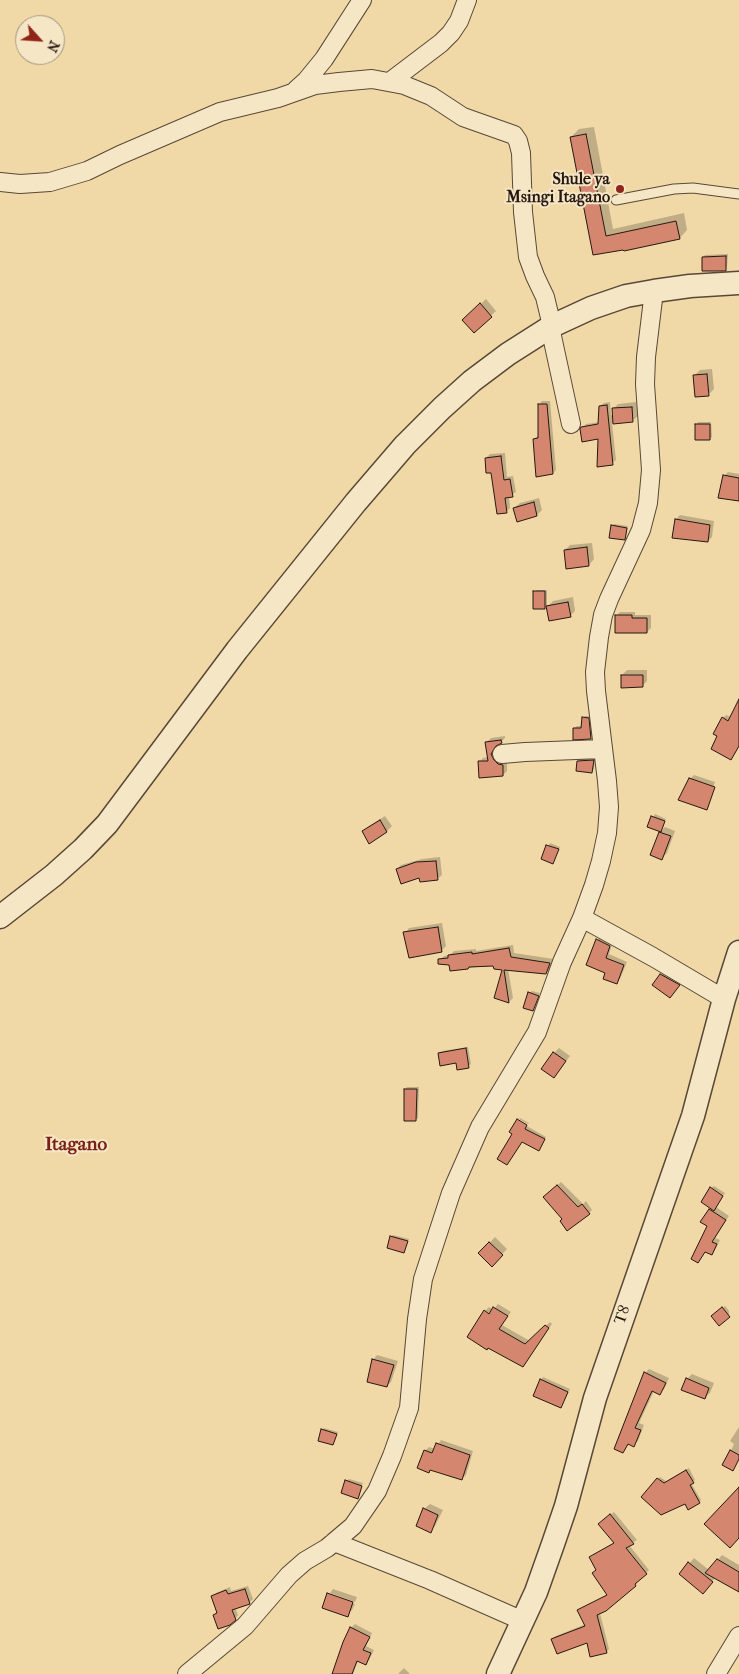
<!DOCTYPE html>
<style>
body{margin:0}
#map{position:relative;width:739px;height:1674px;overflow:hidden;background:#f0d9a7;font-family:"IM FELL French Canon",serif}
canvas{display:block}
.north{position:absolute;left:15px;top:15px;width:50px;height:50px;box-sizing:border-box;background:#f5e6c6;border:1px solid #a2947e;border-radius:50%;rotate:116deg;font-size:14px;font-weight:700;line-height:20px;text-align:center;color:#261811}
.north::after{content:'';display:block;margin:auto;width:18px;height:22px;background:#8f2418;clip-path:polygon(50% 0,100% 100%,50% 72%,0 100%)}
</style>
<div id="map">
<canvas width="739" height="1674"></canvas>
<div class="north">N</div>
</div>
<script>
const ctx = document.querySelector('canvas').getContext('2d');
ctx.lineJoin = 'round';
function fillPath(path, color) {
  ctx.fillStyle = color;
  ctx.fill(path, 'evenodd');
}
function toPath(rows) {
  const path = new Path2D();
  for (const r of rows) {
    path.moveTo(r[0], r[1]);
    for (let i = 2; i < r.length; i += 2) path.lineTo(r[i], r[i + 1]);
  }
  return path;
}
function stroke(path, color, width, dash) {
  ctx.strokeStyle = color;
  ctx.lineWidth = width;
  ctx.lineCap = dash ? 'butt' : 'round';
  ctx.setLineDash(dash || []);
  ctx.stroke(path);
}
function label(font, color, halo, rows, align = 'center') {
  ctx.font = font + ' "IM FELL French Canon",serif';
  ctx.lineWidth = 4;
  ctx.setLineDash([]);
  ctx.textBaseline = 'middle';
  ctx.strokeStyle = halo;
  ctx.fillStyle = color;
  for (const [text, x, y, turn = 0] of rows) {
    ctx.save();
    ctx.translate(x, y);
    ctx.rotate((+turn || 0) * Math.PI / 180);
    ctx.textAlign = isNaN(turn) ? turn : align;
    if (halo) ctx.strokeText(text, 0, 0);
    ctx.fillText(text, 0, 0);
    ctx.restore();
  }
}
const shadow = toPath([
 [594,127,613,229,684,213,687,230,680,238,594,254,571,137,579,129],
 [728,254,727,267,725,269,703,257,705,255],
 [486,299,496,311,474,331,464,320],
 [712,369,714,389,709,394,694,376,700,370],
 [542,401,550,401,556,470,553,473,534,439,539,435,539,405],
 [610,402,611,415,613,415,613,409,618,404,636,402,638,416,632,421,612,423,616,460,612,463,599,438,582,428,586,424,600,422,600,406,604,403],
 [698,422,711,422,712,437,710,439,696,425],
 [505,453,507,477,513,476,516,492,509,496,510,508,506,512,486,458,490,454],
 [728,472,739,474,739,500,724,476],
 [539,498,542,510,537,515,518,520,514,508,520,503],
 [680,515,714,521,712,537,708,541,673,537,676,519],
 [614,524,628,526,626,537,624,539,612,526],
 [592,543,594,559,589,565,565,550,570,545],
 [537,590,547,590,547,605,545,607,535,592],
 [573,597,575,611,570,616,548,606,553,601],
 [620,612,635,612,635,615,651,615,651,628,647,632,616,616],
 [627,670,647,670,647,681,642,686,622,675],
 [739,710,739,747,731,758,719,736,723,718,726,715,731,717],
 [585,716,590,716,593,735,590,738,575,728,577,726,582,726,583,718],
 [505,736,505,738,501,742,498,744,495,749,507,761,507,771,503,775,479,762,483,758,488,757,487,742,491,738],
 [595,758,594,769,592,771,579,761,581,759],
 [694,775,715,782,707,806,709,806,707,809,690,779],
 [655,814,666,819,661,831,649,826],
 [385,816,392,826,387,831,364,831,369,826],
 [665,827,675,831,667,853,662,858,660,833],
 [550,843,560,847,553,863,542,859],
 [440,857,442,875,437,879,420,876,397,869,401,865,422,859],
 [442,923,446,946,441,951,405,933,409,928],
 [600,937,613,942,609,954,627,962,620,979,617,983,607,972,597,940],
 [513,945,514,953,554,959,550,969,546,973,508,969,513,998,509,1002,503,969,494,965,451,970,450,964,440,960,444,956,450,955,454,951,476,949,476,951],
 [666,969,684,980,670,996,654,985],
 [532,991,540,993,533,1010,529,993],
 [468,1047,471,1064,468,1066,439,1053,442,1051],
 [559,1048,570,1056,559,1071,554,1053],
 [407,1087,419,1087,418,1118,415,1120,405,1089],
 [520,1118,529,1123,528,1124,519,1119],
 [518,1121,546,1137,541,1147,522,1141,507,1164,513,1133],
 [561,1182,583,1204,586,1201,592,1210,589,1213,564,1219,548,1193],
 [714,1186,725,1193,716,1207,729,1216,715,1238,720,1240,715,1250,712,1254,706,1251,698,1261,708,1226,710,1210,712,1208,711,1188],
 [393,1235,409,1239,404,1251,391,1237],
 [495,1237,507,1249,492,1265,480,1253],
 [498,1304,511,1312,502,1325,530,1341,550,1322,552,1324,523,1366,485,1311,489,1307,493,1310],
 [725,1306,729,1311,729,1315,726,1318,715,1314],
 [377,1355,398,1361,391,1382,387,1386,373,1360],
 [649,1369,669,1378,664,1389,660,1393,654,1391,639,1423,644,1425,638,1441,633,1445,629,1444,623,1452,645,1373],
 [692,1374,714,1383,710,1393,704,1398,687,1379],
 [543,1377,570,1389,563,1404,541,1380],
 [739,1427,739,1459,724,1465,734,1444,730,1441],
 [324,1428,338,1432,333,1444,322,1430],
 [441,1440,473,1451,466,1475,462,1479,430,1468,425,1451,429,1447,435,1449],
 [689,1468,695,1480,691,1483,701,1500,699,1502,685,1503,642,1497,660,1477,666,1481],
 [349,1479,363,1483,357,1497,346,1481],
 [430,1504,443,1510,435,1526,430,1531,424,1509],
 [614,1512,637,1540,629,1545,649,1570,637,1581,638,1582,635,1585,600,1613,609,1649,606,1652,588,1641,552,1639,556,1636,586,1624,578,1610,608,1594,590,1558,615,1542,603,1521],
 [722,1555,739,1565,739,1585,715,1578,708,1587,681,1573,694,1558,709,1570],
 [248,1586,253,1599,249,1603,235,1607,238,1615,235,1619,214,1616,218,1612,212,1597,216,1593,230,1587,231,1591],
 [333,1589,357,1597,355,1602,330,1593],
 [329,1593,329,1595,355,1604,352,1610,347,1615,324,1607],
 [355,1624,372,1633,366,1646,374,1650,369,1660,366,1664,358,1661,353,1674,340,1674,351,1628],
 [404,1668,410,1674,398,1674]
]);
const building = toPath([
 [586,134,606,236,676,221,680,239,624,251,623,250,593,255,570,137,586,134],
 [726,256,726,271,702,271,702,257,726,256],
 [480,303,492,317,474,333,462,320,480,303],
 [707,374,709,396,695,397,693,375,707,374],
 [538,404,547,404,553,474,536,477,533,439,538,438,538,404],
 [607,405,613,465,597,467,598,439,582,442,580,429,581,427,598,424,599,406,607,405],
 [632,407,633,422,613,424,612,408,632,407],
 [695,424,710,424,710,440,695,440,695,424],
 [501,456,504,480,510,479,513,497,505,498,507,513,497,514,491,473,486,473,485,458,501,456],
 [723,475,739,478,739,501,718,498,723,475],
 [534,502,537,516,517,522,513,508,534,502],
 [675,519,710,525,708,542,672,538,675,519],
 [611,525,627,528,625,540,609,538,611,525],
 [587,547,589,566,566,569,564,550,587,547],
 [533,591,545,591,545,609,533,609,533,591],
 [568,602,571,617,549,621,546,606,568,602],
 [615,615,632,615,632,618,647,618,647,633,615,633,615,615],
 [621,675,643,675,643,687,621,688,621,675],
 [739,699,739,746,731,760,711,749,717,736,713,734,722,717,728,721,739,699],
 [582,717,589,718,591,739,573,740,573,728,581,728,582,717],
 [501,740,502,743,496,746,491,754,494,760,498,764,503,765,503,776,479,778,478,761,488,761,485,742,501,740],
 [594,760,592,773,576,771,577,761,594,760],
 [689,778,715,787,707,810,678,800,689,778],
 [651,816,665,821,661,832,647,827,651,816],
 [380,820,387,832,369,844,362,831,380,820],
 [659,832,671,836,662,860,650,855,659,832],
 [546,845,559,849,553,864,541,859,546,845],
 [436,861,438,880,420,882,419,878,401,884,396,869,416,862,436,861],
 [438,927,442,952,409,958,403,932,438,927],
 [596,939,610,946,606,958,624,965,617,984,603,979,605,973,586,965,596,939],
 [509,948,511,957,550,963,546,974,504,970,509,1003,494,998,502,970,494,969,493,966,469,967,468,969,450,971,449,965,438,964,438,959,448,958,448,955,472,952,472,954,509,948],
 [660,974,680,985,670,998,652,985,660,974],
 [528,992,539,996,533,1011,523,1008,528,992],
 [466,1048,469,1068,457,1070,456,1063,440,1066,438,1053,466,1048],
 [553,1052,566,1061,554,1078,541,1069,553,1052],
 [404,1089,417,1089,416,1121,404,1121,404,1089],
 [517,1119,527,1125,525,1129,545,1139,539,1151,522,1142,507,1165,497,1159,512,1134,509,1132,517,1119],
 [557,1185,578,1207,582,1204,590,1214,567,1231,560,1221,562,1219,543,1197,557,1185],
 [710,1187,723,1196,714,1211,701,1202,710,1187],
 [709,1209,726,1220,712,1242,717,1244,712,1255,705,1252,698,1263,691,1259,707,1226,700,1222,709,1209],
 [390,1236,408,1241,404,1253,387,1248,390,1236],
 [489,1242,503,1255,492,1267,478,1253,489,1242],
 [493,1307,508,1316,499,1329,525,1344,545,1325,549,1328,523,1367,488,1348,487,1350,467,1337,484,1310,489,1314,493,1307],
 [722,1307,730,1317,719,1326,711,1316,722,1307],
 [372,1359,394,1365,387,1387,367,1382,372,1359],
 [644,1372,666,1383,660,1395,652,1391,635,1428,641,1430,634,1447,628,1444,623,1453,614,1449,644,1372],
 [686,1378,709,1388,705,1399,681,1390,686,1378],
 [540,1379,568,1392,561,1408,533,1396,540,1379],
 [321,1429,337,1434,333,1445,318,1441,321,1429],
 [436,1443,470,1455,462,1480,430,1470,429,1473,417,1468,424,1450,432,1453,436,1443],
 [730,1450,739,1455,739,1459,733,1471,722,1465,730,1450],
 [686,1470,694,1483,690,1485,700,1503,688,1510,685,1504,661,1515,641,1497,657,1478,664,1483,686,1470],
 [345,1480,362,1486,358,1499,341,1493,345,1480],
 [739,1487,739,1538,730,1548,704,1524,739,1487],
 [423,1508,438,1515,431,1533,416,1526,423,1508],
 [610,1514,634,1544,626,1548,647,1574,635,1584,636,1586,606,1611,597,1615,607,1653,590,1657,587,1643,557,1654,551,1639,585,1626,577,1610,607,1595,592,1573,596,1570,589,1557,614,1543,598,1524,610,1514],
 [717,1559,739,1572,739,1592,705,1573,717,1559],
 [688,1562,713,1582,703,1594,679,1574,688,1562],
 [245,1589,250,1604,232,1610,236,1620,230,1625,218,1629,213,1615,217,1613,211,1596,226,1590,228,1594,245,1589],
 [327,1593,353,1602,348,1617,322,1608,327,1593],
 [350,1627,370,1637,363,1650,371,1653,366,1665,357,1661,352,1674,332,1674,343,1642,350,1627]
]);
const service = toPath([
 [616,200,674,189,693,188,739,194]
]);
const minor = toPath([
 [391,81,441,43,451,33,459,21,467,0],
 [296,90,306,81,324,59,362,0],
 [0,182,20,184,50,182,87,171,120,155,220,112,278,98,315,85,339,82,372,79,404,85,431,96,463,117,514,135,518,141,521,153,523,212,528,257,535,276,545,297,552,326],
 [550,327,571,424],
 [502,754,525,752,602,749],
 [582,918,653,957,724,999],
 [334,1542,430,1580,523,1621],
 [187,1674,245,1626,289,1575,305,1561,327,1548,353,1526,377,1491,392,1456,409,1408,417,1319,423,1279,451,1193,480,1127,537,1032,562,962,582,918,594,885,601,861,607,833,609,807,607,781,596,691,595,672,599,637,603,615,609,599,641,530,648,503,651,470,645,384,646,357,654,291],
 [716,1674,739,1636]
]);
const tertiary = toPath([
 [0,917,54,875,83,849,107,824,237,650,356,502,405,445,442,408,472,381,508,354,552,326,591,308,626,296,654,291,690,286,739,283],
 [498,1674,536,1592,553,1544,566,1506,595,1398,693,1116,724,999,739,952]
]);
const markers = [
 [620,189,5,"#8f2418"]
];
const poiNames = [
 ["Shule ya",610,180],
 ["Msingi Itagano",610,198]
];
const streetNames = [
 ["T8",623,1315,-71]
];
const quarterNames = [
 ["Itagano",76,1145]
];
fillPath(shadow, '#0003');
fillPath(building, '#d5866e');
stroke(building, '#261811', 1);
stroke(service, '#584836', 11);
stroke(minor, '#584836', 20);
stroke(tertiary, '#584836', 25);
stroke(service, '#f5e6c6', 9);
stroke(minor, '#f5e6c6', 18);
stroke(tertiary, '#f5e6c6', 22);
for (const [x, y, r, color] of markers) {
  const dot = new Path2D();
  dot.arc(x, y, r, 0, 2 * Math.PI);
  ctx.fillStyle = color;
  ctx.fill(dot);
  stroke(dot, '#f5e6c6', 2);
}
label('bold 16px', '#261811', '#f5e6c6', poiNames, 'right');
label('16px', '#261811', '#f5e6c6', streetNames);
label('bold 19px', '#7a1f14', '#f5e6c6', quarterNames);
</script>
